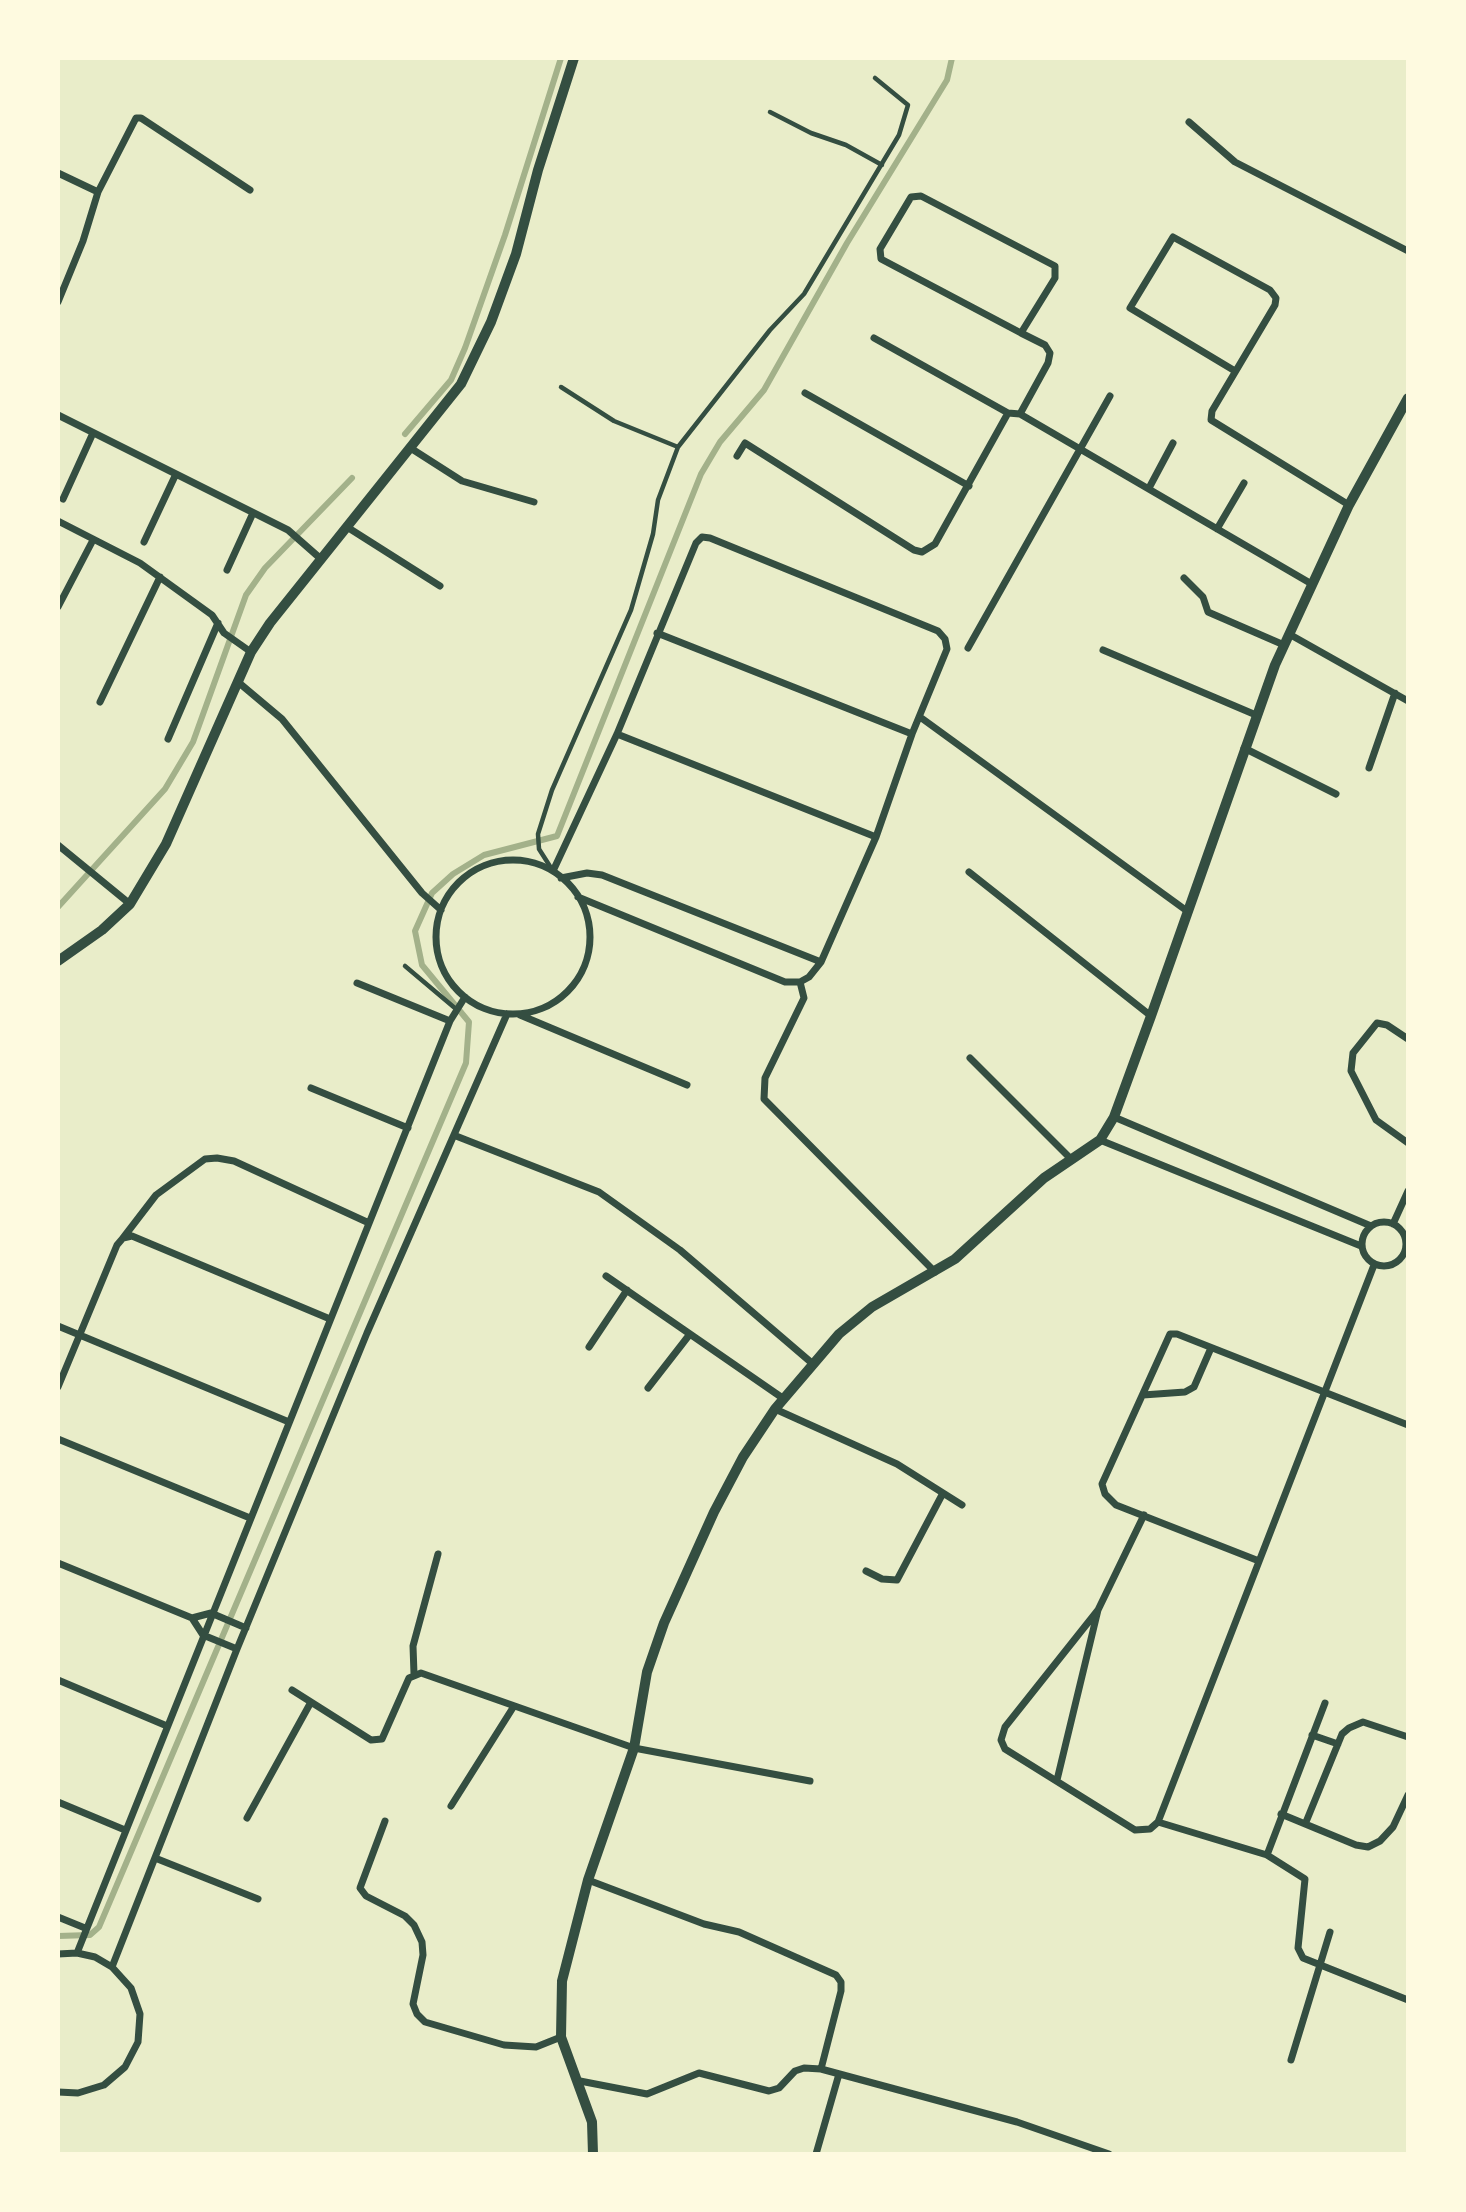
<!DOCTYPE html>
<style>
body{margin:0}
#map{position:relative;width:1466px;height:2212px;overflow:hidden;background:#e9edc9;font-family:Overpass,sans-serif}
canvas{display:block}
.frame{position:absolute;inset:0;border:60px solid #fefae0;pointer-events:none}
</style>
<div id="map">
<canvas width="1466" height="2212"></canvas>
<div class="frame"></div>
</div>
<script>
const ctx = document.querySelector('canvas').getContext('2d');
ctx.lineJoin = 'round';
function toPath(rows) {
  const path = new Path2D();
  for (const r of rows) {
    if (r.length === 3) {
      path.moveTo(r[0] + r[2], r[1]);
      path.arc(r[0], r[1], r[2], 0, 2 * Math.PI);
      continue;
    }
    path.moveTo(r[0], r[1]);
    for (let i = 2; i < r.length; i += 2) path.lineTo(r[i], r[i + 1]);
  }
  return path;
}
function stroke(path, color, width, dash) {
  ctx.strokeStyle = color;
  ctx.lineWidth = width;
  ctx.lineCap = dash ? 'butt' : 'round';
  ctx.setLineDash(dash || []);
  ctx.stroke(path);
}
const stream = toPath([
 [405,434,451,380,465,348,505,235,561,58],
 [58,907,165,789,193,742,246,595,265,568,352,478],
 [58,1936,90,1935,99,1927,466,1063,469,1022,422,965,415,931,432,893,453,874,484,855,557,836,701,474,720,442,764,390,847,243,947,80,952,58]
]);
const service = toPath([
 [770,112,811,133,846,145,882,165],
 [561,387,614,421,678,447],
 [553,871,539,849,538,834,552,790,631,610,653,534,658,500,678,447,770,330,804,294,899,135,908,105,875,78],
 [405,966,456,1009]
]);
const minor = toPath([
 [1189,122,1235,162,1408,251],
 [58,173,98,192],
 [58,302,83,241,98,192,136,118,141,118,250,190],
 [874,338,1008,413],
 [1235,371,1130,308,1173,237,1270,290,1276,298,1275,305,1212,411,1211,420,1349,505],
 [805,393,969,486],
 [1020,414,1310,583],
 [58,415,288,530,321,559],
 [412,449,462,481,534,502],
 [737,456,745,443,914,550,922,552,935,544,1008,413,1020,414,1048,363,1050,353,1045,345,1021,333,881,259,880,249,911,197,921,196,1055,266,1055,278,1021,333],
 [1149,488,1173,443],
 [63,499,93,433],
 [58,521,140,563,212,615,224,633,251,652],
 [347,527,440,586],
 [1217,529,1244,483],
 [144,542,175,476],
 [227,570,253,513],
 [1184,578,1203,597,1208,612,1284,645],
 [58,607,93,540],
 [657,633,912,734],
 [1289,634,1408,701],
 [968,648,1110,396],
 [1103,650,1256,715],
 [238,682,282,719,422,893,441,910],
 [100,702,160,577],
 [920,717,1187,911],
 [617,734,876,837],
 [168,739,218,623],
 [1244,748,1336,794],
 [1369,768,1395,693],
 [58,845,130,904],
 [513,937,77],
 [553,871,617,734,696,543,702,537,710,538,938,631,945,639,947,649,912,734,876,837,821,962,809,977,800,982,785,982,578,897],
 [969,872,1151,1016],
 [561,878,587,873,602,875,821,962],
 [800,982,804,998,765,1078,764,1099,935,1272],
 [357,983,450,1021],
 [520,1015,687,1085],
 [1408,1039,1387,1025,1377,1023,1353,1053,1351,1071,1376,1120,1408,1143],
 [970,1058,1072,1160],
 [311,1088,408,1128],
 [1114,1117,1371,1226],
 [456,1136,599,1192,680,1250,813,1364],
 [1100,1140,1361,1246],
 [1384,1244,22],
 [1393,1224,1408,1191],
 [123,1238,156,1195,205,1159,217,1158,234,1161,369,1223],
 [606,1276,784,1399],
 [58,1326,289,1422],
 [589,1347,627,1290],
 [58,1387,117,1245,123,1238,132,1236,330,1319],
 [648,1388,690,1334],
 [1143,1395,1185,1392,1194,1387,1211,1348],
 [775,1409,897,1464,962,1505],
 [58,1439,250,1518],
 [1259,1561,1116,1505,1105,1494,1102,1484,1170,1334,1177,1334,1408,1425],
 [58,1563,192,1618,203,1635,237,1649],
 [866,1571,882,1579,897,1580,943,1493],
 [1098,1610,1005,1727,1001,1740,1005,1749,1135,1830,1150,1829,1158,1822,1374,1265],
 [192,1618,211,1613,246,1628],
 [414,1674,413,1646,438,1554],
 [58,1680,167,1726],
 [292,1690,371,1740,382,1739,409,1678,421,1673,634,1748,810,1781],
 [1312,1735,1338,1744],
 [1057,1780,1098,1610,1144,1515],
 [58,1802,125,1830],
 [451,1806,514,1706],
 [1281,1814,1356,1845,1368,1847,1380,1841,1393,1827,1408,1795],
 [247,1818,311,1702],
 [385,1821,360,1888,366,1896,405,1916,414,1925,422,1942,423,1955,413,2004,417,2014,425,2022,504,2045,536,2047,561,2037],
 [1158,1822,1267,1855,1305,1879,1298,1948,1303,1958,1408,2000],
 [1306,1822,1342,1734,1349,1728,1363,1722,1408,1737],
 [1267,1855,1325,1703],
 [155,1858,258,1899],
 [588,1880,704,1924,739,1932,836,1975,841,1982,841,1991,821,2069],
 [58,1917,85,1928],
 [77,1953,450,1021,465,997],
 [58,1954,77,1953,95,1957,112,1967,131,1988,140,2014,138,2042,125,2067,104,2085,78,2093,58,2092],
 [112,1967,237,1649,367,1333,507,1014],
 [1291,2060,1330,1932],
 [580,2081,647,2094,699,2073,769,2091,779,2088,795,2071,804,2068,821,2069,1017,2122,1109,2154],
 [816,2154,839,2074]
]);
const tertiary = toPath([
 [58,961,102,930,130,904,166,844,251,652,270,623,461,384,491,322,516,254,538,170,574,58],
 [593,2154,592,2122,561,2037,562,1981,588,1880,634,1748,647,1672,664,1623,714,1512,743,1457,775,1409,839,1334,872,1307,955,1259,1044,1178,1100,1140,1114,1117,1151,1016,1275,665,1349,505,1408,398]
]);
stroke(stream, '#a3b18a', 6);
stroke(service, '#344e41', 4.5);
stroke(minor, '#344e41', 7);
stroke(tertiary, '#344e41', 10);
</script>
